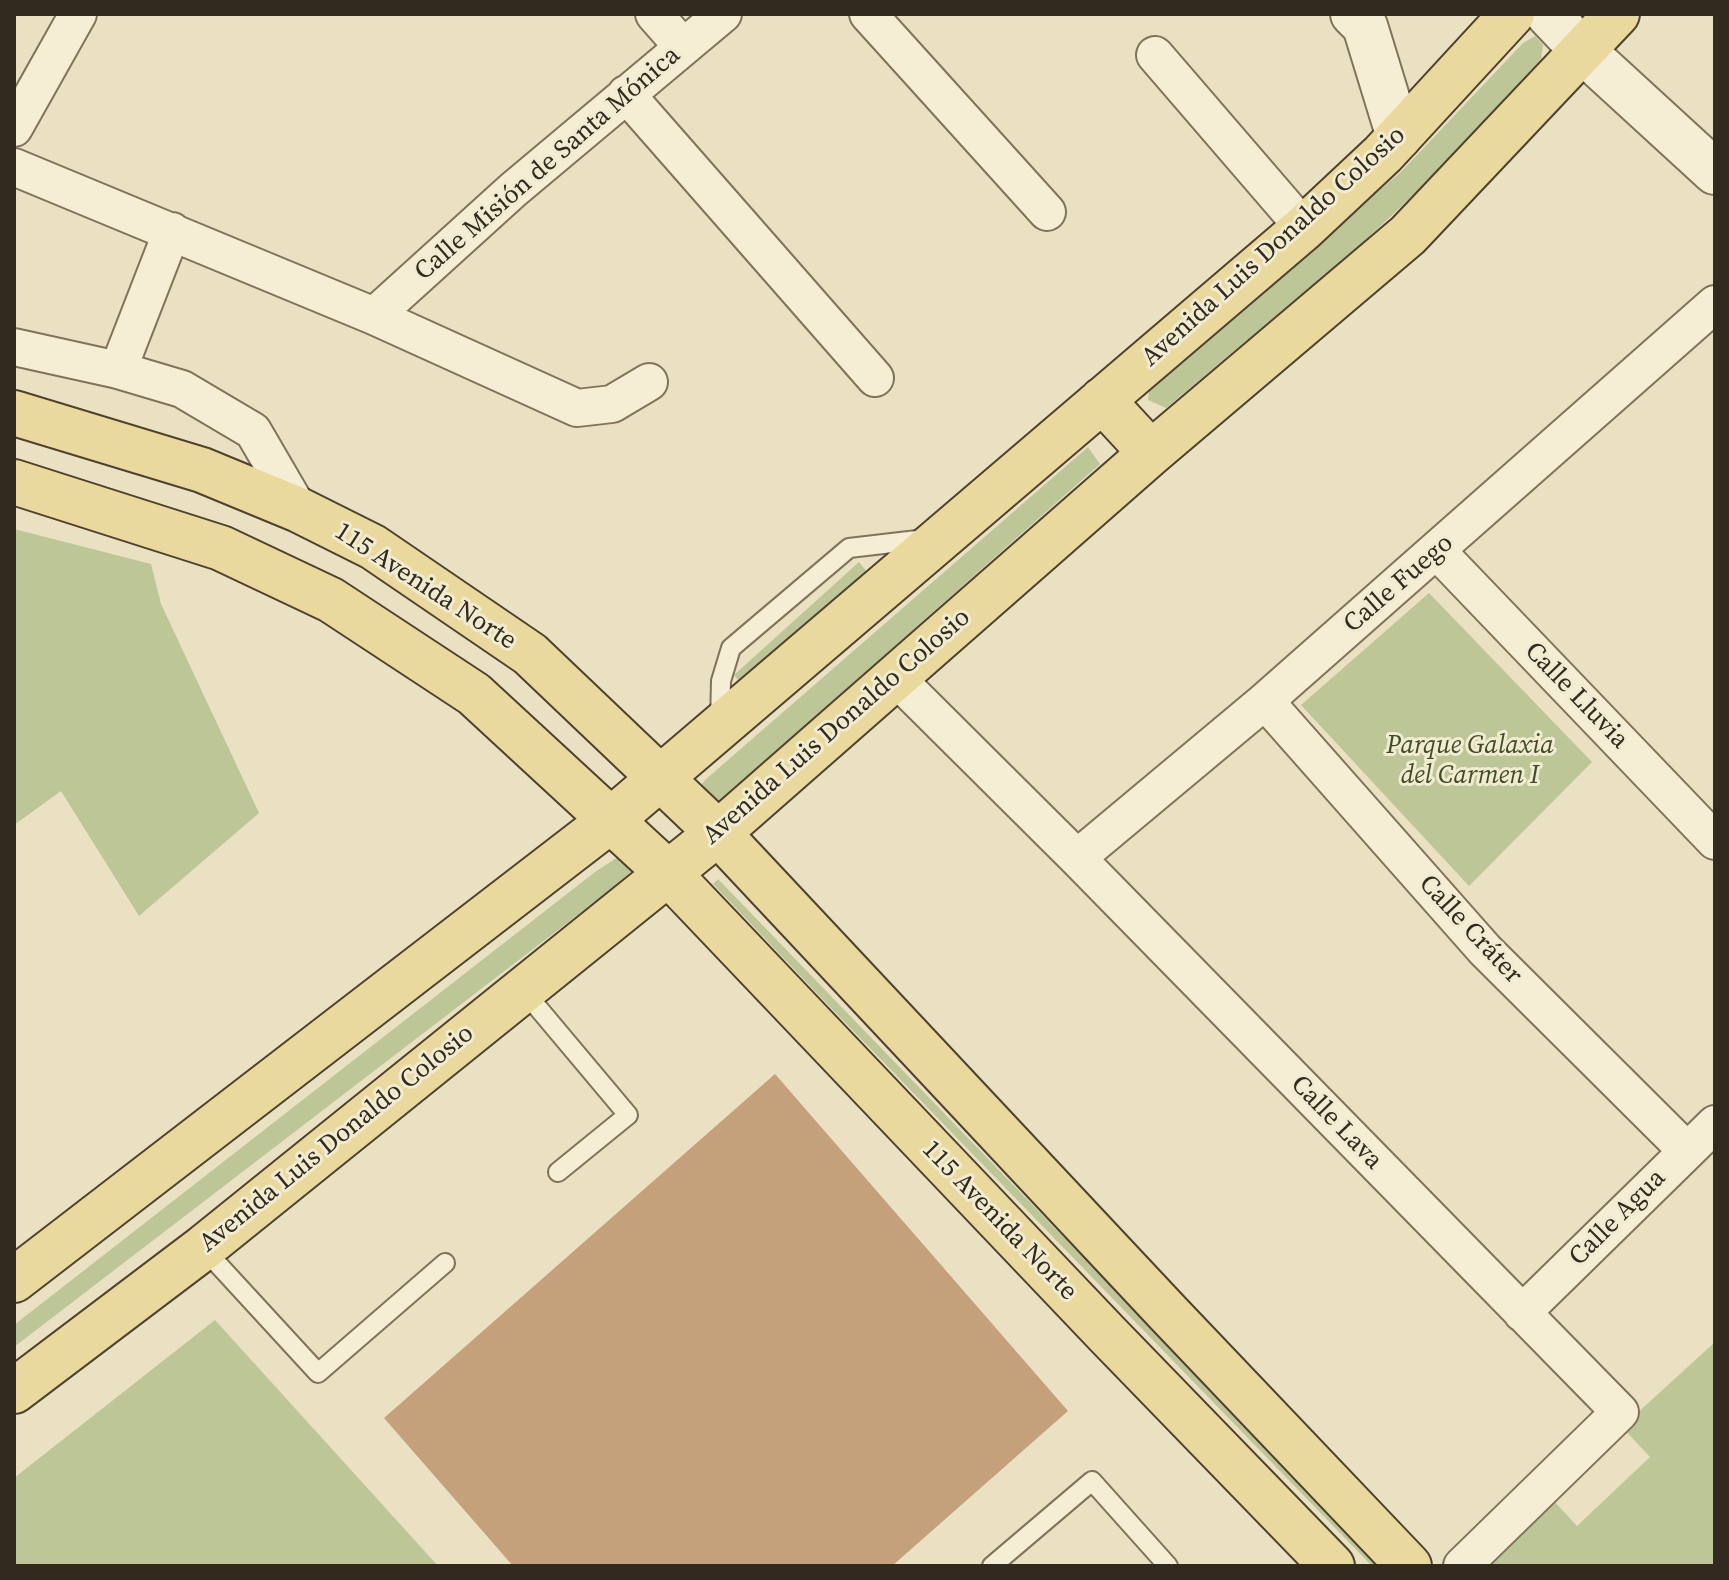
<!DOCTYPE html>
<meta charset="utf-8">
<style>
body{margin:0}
#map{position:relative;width:1729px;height:1580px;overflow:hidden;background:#e9e1c2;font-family:"Source Serif 4",serif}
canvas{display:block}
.frame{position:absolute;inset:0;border:16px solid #322a1e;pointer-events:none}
</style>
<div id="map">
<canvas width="1729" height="1580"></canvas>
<div class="frame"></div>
</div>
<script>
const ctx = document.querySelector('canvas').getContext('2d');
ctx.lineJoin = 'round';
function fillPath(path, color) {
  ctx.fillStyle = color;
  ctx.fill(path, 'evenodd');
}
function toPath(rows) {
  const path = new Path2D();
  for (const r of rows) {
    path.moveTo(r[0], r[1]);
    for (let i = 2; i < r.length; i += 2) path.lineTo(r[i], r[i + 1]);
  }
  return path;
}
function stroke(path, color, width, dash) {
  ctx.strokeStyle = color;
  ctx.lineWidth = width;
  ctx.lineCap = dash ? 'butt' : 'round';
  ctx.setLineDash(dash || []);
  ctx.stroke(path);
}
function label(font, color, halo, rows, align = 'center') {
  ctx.font = font + ' "Source Serif 4",serif';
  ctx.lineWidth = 6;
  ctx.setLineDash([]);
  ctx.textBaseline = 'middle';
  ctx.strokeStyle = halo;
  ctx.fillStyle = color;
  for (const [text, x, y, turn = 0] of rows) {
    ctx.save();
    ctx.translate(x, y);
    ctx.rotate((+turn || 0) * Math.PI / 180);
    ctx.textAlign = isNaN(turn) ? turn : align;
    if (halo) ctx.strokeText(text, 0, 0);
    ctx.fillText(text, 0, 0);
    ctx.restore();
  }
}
const green = toPath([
 [1535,36,1543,45,1541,59,1442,167,1391,216,1359,246,1166,408,1148,400,1150,384,1401,172,1523,43],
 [1088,447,1100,464,713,807,698,789,705,780],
 [14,529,151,564,161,604,259,813,139,916,61,791,14,825],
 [859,562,867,572,741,683,734,675],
 [1429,593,1592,762,1469,886,1301,705],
 [624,853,636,867,614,887,14,1347,14,1325,595,872],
 [718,879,1381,1566,1372,1566,831,1008,713,884],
 [215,1320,438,1566,14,1566,14,1478],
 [1715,1342,1715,1566,1488,1566,1553,1500,1577,1526,1650,1457,1622,1427]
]);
const building = toPath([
 [775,1074,1068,1411,892,1566,513,1566,384,1418]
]);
const service = toPath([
 [720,721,721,681,731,648,849,548,926,539],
 [523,990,628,1115,558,1172],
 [203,1248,318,1373,445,1263],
 [992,1566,1092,1481,1168,1566]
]);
const minor = toPath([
 [654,14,683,47],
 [868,14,1047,212],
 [1155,55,1304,228],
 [626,94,875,378],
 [14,128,78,14],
 [14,167,374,316,577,408,612,404,649,382],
 [374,316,513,190,723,14],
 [14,347,118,370,182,389,253,431,299,510],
 [118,370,172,231],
 [1437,551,1715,841],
 [895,677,1077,858,1620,1412,1462,1566],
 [1265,701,1485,950,1686,1150],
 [1077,858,1265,701,1715,304],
 [1522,1313,1715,1124]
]);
const tertiary = toPath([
 [1353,14,1365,26,1399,137],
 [1548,14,1583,51,1715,172]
]);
const primary = toPath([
 [1102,400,1151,453],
 [14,413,202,470,299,510,373,547,530,654,718,833,1168,1313,1409,1566],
 [14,482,221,548,331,600,474,694,669,874,1107,1334,1332,1566],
 [14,1280,611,820,1304,228,1383,154,1512,14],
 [14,1391,203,1248,718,833,1151,453,1408,235,1617,14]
]);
const streetNames = [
 ["Calle Misión de Santa Mónica",548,164,-41],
 ["Avenida Luis Donaldo Colosio",1274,247,-42],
 ["Calle Fuego",1399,584,-41],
 ["115 Avenida Norte",425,587,33],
 ["Calle Lluvia",1576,696,46],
 ["Avenida Luis Donaldo Colosio",837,727,-41],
 ["Calle Cráter",1470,930,47],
 ["Calle Lava",1336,1123,46],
 ["Avenida Luis Donaldo Colosio",337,1139,-39],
 ["Calle Agua",1618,1218,-45],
 ["115 Avenida Norte",999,1221,46]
];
const parkNames = [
 ["Parque Galaxia",1470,746],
 ["del Carmen I",1470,776]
];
fillPath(green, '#bcc697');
fillPath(building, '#c4a07b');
stroke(service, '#81735b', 22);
stroke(minor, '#81735b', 40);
stroke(tertiary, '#81735b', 48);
stroke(primary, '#4f412f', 48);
stroke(service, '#f5eed4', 18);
stroke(minor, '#f5eed4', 36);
stroke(tertiary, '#f5eed4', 44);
stroke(primary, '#e9d99c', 44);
label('26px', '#322a1e', '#f1ebd1', streetNames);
label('italic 26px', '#3f4d26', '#f1ebd1', parkNames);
</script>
